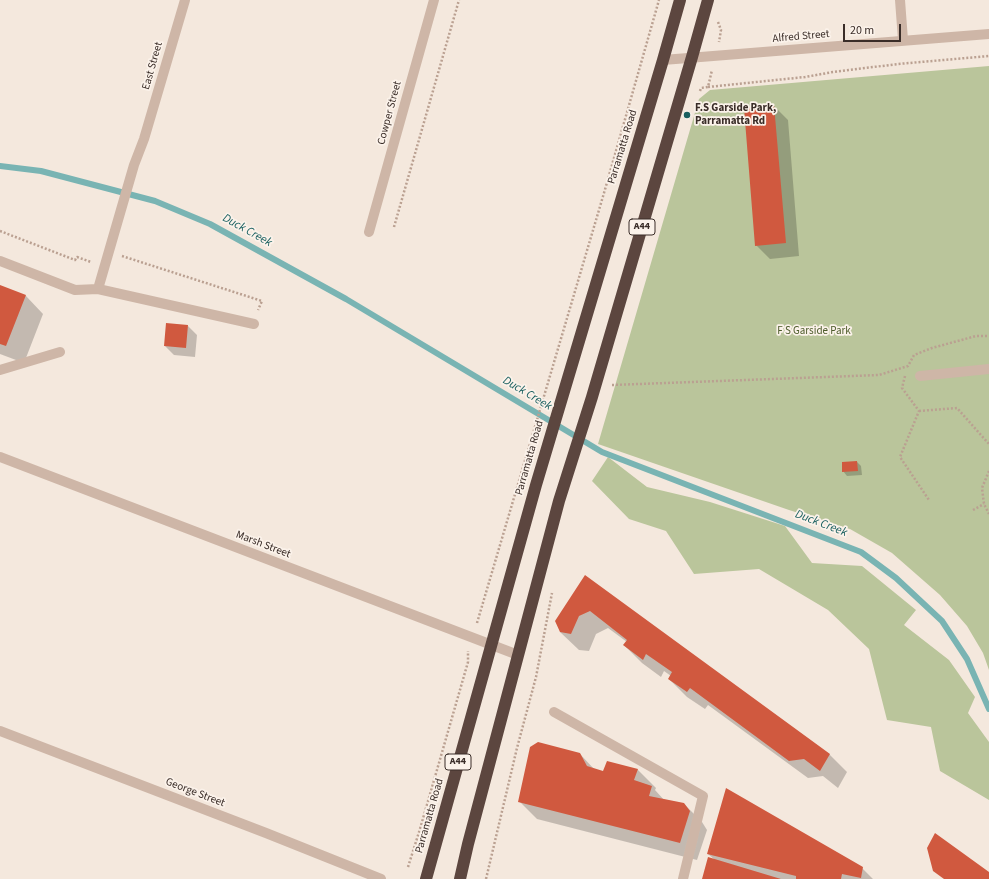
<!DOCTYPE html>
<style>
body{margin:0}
#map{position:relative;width:989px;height:879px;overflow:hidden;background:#f4e8dd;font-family:"Source Sans 3",sans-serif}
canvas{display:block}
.scale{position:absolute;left:843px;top:24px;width:58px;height:18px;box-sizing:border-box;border:2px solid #3a2d28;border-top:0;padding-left:5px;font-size:12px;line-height:14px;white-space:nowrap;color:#3a2d28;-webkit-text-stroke:3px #fbf2ea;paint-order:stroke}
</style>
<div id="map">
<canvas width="989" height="879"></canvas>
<div class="scale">20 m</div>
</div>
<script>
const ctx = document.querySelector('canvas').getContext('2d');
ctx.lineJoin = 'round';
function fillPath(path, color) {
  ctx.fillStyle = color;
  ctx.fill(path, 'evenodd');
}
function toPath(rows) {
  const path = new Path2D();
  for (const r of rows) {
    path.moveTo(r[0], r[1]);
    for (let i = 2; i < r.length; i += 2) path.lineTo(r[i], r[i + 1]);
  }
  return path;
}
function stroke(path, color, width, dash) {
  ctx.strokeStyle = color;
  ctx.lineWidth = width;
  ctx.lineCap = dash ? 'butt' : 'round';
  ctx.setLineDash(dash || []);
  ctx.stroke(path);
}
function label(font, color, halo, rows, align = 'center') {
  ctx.font = font + ' "Source Sans 3",sans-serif';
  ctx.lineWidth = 3.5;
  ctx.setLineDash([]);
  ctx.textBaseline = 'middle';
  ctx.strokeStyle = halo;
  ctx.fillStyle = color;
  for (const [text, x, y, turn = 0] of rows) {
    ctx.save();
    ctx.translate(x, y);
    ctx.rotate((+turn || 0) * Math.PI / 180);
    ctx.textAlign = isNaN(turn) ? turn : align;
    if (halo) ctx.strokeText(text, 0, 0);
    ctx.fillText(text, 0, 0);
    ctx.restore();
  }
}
const green = toPath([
 [989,66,989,670,983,653,967,626,940,595,892,553,850,529,789,510,598,444,699,99,710,90],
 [608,457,647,487,710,502,785,526,812,563,862,566,916,610,904,625,949,660,975,697,968,713,989,742,989,800,940,771,931,727,887,720,869,649,828,610,759,569,694,574,666,531,629,519,592,481]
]);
const shadow = toPath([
 [774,106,788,120,799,256,770,259,756,245],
 [0,286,26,296,43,314,24,363,0,354],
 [188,326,197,335,195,357,174,355,165,346],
 [857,462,861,466,862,475,847,476,843,471],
 [585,576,829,754,847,772,838,788,823,776,808,778,708,705,705,709,687,697,669,679,671,676,664,671,661,677,642,663,624,645,627,642,608,628,596,634,589,651,579,650,560,632],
 [580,754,594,769,604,772,607,762,638,770,656,788,655,790,665,801,684,804,702,822,707,830,697,860,537,819,519,801],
 [708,854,862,868,873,879,703,879,715,860]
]);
const stream = toPath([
 [0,166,41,171,155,201,210,224,346,299,602,452,861,552,896,578,942,621,967,659,989,709]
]);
const building = toPath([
 [774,105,786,243,755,246,744,108],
 [0,285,26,295,6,346,0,344],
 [166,323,188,325,186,348,164,346],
 [857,461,858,471,842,472,842,462],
 [585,575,830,754,820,771,804,759,789,761,690,688,687,692,668,679,672,672,646,654,643,660,623,645,627,640,590,611,579,616,571,634,560,632,555,621],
 [538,742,580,753,587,766,603,771,607,761,638,769,634,780,652,786,649,796,684,803,690,811,680,843,518,802,530,747],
 [726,788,863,867,861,878,842,874,841,879,796,879,796,876,707,854],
 [935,833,989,872,989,879,944,879,933,871,927,848],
 [708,857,781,879,702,879]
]);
const path = toPath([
 [718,22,721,30,719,42],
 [708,87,805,77,833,72,898,64,989,56],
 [700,91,701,88,708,87,712,70],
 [394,227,459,0],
 [0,231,75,260,77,257,91,262],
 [122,256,262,301,258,310],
 [905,376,902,388,919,411,900,457,929,500],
 [612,385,879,375,908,366,914,355,932,348,976,336,989,336],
 [919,411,957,408,989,444],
 [989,471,982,488,984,504,989,514],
 [973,510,984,504],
 [477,623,604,193,659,0],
 [408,867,420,829,468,662,468,651],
 [486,879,517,748,536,677,552,593]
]);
const minor = toPath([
 [900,0,903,40],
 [663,60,989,34],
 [369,232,434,0],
 [0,261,75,290,98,289,254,324],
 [98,289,134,165,144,139,185,0],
 [0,370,60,352],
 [920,376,989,369],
 [0,457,518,655],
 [554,712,703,796,683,879],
 [0,731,266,833,381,879]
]);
const highway = toPath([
 [426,879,536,485,663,60,680,0],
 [460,879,468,844,559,501,592,397,692,57,708,0]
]);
const markers = [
 [687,115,4,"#1a6060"]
];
const shields = [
 [642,227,26],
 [458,762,26]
];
const shieldNames = [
 ["A44",642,227],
 ["A44",458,762]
];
const streetNames = [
 ["Alfred Street",801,37,-5],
 ["East Street",153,66,-74],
 ["Cowper Street",390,113,-75],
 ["Parramatta Road",623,147,-73],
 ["Parramatta Road",530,458,-74],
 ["Marsh Street",263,545,21],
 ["George Street",195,793,21],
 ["Parramatta Road",430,816,-74]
];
const poiNames = [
 ["F.S Garside Park,",695,109],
 ["Parramatta Rd",695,122]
];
const parkNames = [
 ["F S Garside Park",814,332]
];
const waterNames = [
 ["Duck Creek",247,231,29],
 ["Duck Creek",527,394,31],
 ["Duck Creek",821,524,21]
];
fillPath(green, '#bac59b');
fillPath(shadow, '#0003');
stroke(stream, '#79b4b3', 6);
fillPath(building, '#d0593f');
stroke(path, '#baa091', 2.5, [2, 2]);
stroke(minor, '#ceb6a7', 10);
stroke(highway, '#5c463f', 12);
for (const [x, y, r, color] of markers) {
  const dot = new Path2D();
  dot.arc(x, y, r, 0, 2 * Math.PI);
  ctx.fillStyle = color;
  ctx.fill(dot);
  stroke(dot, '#fbf2ea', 1.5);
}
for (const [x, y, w] of shields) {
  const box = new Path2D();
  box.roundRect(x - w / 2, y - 8, w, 16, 3);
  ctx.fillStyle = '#fbf2ea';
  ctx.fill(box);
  stroke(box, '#3a2d28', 1);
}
label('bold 10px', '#3a2d28', null, shieldNames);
label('11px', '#3a2d28', '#fbf2ea', streetNames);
label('bold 11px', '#3a2d28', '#fbf2ea', poiNames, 'left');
label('11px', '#4c5b2a', '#fbf2ea', parkNames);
label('italic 12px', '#1a6060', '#fbf2ea', waterNames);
</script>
